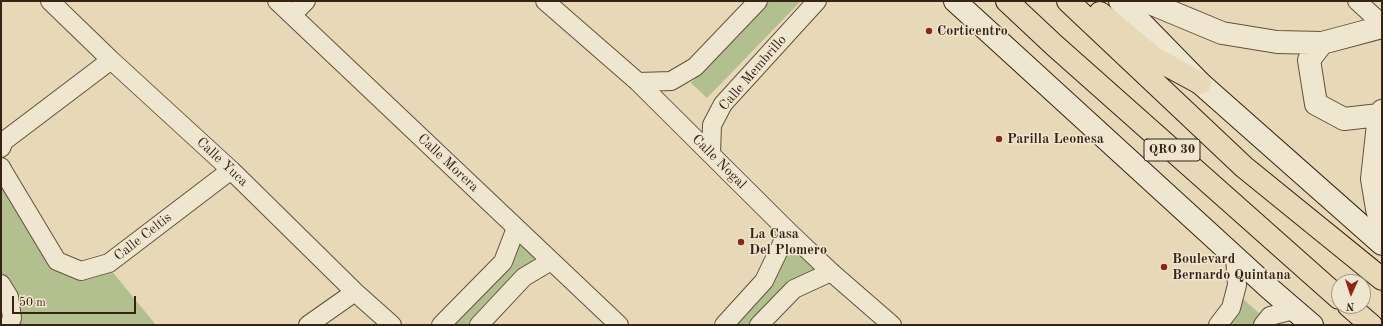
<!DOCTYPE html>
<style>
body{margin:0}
#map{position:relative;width:1383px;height:326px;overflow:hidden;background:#e7d9b7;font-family:"Old Standard TT",serif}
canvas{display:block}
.frame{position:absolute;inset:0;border:2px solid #372214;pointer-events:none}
.north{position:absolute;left:1331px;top:274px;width:40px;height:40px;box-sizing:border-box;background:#efe6d0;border:1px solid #a59885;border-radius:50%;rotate:183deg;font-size:11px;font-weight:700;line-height:16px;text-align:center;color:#372214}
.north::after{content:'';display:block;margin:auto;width:14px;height:18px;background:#8f2418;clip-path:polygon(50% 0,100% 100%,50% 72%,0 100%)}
.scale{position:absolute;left:12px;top:296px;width:124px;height:18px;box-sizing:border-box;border:2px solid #372214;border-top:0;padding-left:5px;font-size:12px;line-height:14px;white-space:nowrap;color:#372214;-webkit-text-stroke:3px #efe6d0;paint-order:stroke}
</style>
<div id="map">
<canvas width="1383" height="326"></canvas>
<div class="frame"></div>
<div class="north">N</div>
<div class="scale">50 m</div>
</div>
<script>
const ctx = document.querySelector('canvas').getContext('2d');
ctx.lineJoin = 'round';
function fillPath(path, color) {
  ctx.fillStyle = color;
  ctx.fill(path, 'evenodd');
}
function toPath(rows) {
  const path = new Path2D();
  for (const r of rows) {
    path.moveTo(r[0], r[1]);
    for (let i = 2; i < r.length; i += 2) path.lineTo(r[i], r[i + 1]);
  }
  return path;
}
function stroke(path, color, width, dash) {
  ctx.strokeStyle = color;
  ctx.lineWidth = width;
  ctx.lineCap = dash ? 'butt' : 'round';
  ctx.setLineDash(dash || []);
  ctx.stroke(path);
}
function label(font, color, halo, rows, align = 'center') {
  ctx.font = font + ' "Old Standard TT",serif';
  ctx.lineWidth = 3;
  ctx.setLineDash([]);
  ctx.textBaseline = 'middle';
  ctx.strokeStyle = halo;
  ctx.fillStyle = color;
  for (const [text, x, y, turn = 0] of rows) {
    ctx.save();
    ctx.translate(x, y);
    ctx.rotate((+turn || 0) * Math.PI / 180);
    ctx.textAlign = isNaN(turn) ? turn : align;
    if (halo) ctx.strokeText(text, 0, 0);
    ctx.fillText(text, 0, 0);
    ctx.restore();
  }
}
const green = toPath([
 [770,1,801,1,707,98,691,83],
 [1,180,57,262,110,269,156,325,19,325,18,297,1,274],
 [518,237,536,261,472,325,450,325],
 [789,241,820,270,752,325,732,325],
 [1239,295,1261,315,1252,325,1224,325]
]);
const minor = toPath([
 [50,1,111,60,231,170,355,292,392,325],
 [277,1,619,325],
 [545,1,638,82,788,231,831,272,892,325],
 [1357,1,1382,24],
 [292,15,306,1],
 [638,82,671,81,695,67,758,1],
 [1,148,4,141,111,60],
 [711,154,712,125,723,104,817,1],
 [1,167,3,171,57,261,81,271,109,263,231,170],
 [1,284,9,297,12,318,9,325],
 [308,325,355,292],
 [441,325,503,262,516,228],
 [479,325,524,277,551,261],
 [724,325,764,281,788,231],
 [759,325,794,289,831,272],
 [1218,325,1231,308,1237,285,1235,257],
 [1263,325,1270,316,1294,310]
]);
const tertiary = toPath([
 [1145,1,1222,33,1277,42,1322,43,1382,27],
 [1322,43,1309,60,1316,104,1344,119,1379,115],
 [1382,111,1379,115,1372,179,1377,209,1382,227]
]);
const secondary = toPath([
 [955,1,1269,288,1312,325],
 [1120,1,1200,83,1382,244]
]);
const primary = toPath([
 [1007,1,1054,45,1339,298],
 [1068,1,1244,167,1382,279],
 [1100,13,1154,58,1200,83],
 [1349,306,1371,325]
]);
const markers = [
 [929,31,4,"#8f2418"],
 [999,139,4,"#8f2418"],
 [741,242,4,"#8f2418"],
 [1164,267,4,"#8f2418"]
];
const shields = [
 [1172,150,56]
];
const shieldNames = [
 ["QRO 30",1172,150]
];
const poiNames = [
 ["Corticentro",937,31],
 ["Parilla Leonesa",1007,139],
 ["La Casa",749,234],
 ["Del Plomero",749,250],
 ["Boulevard",1172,259],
 ["Bernardo Quintana",1172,275]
];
const streetNames = [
 ["Calle Membrillo",753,73,-49],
 ["Calle Yuca",222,162,43],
 ["Calle Nogal",719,162,45],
 ["Calle Morera",448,163,43],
 ["Calle Celtis",143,237,-38]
];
fillPath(green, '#b2c090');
stroke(minor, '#63503d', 20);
stroke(tertiary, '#63503d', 24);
stroke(secondary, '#372214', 24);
stroke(primary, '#372214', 24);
stroke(minor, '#efe6d0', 18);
stroke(tertiary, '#efe6d0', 22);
stroke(secondary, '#efe6d0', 22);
stroke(primary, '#e7d9b7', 22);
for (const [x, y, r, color] of markers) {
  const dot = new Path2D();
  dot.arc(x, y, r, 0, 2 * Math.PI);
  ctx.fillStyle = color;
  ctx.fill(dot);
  stroke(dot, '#efe6d0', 1.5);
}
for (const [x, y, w] of shields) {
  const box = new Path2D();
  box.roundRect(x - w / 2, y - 11, w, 22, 3);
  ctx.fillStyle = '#efe6d0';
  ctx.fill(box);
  stroke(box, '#372214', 1);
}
label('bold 13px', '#372214', null, shieldNames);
label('bold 14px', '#372214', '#efe6d0', poiNames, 'left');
label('14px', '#372214', '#efe6d0', streetNames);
</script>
